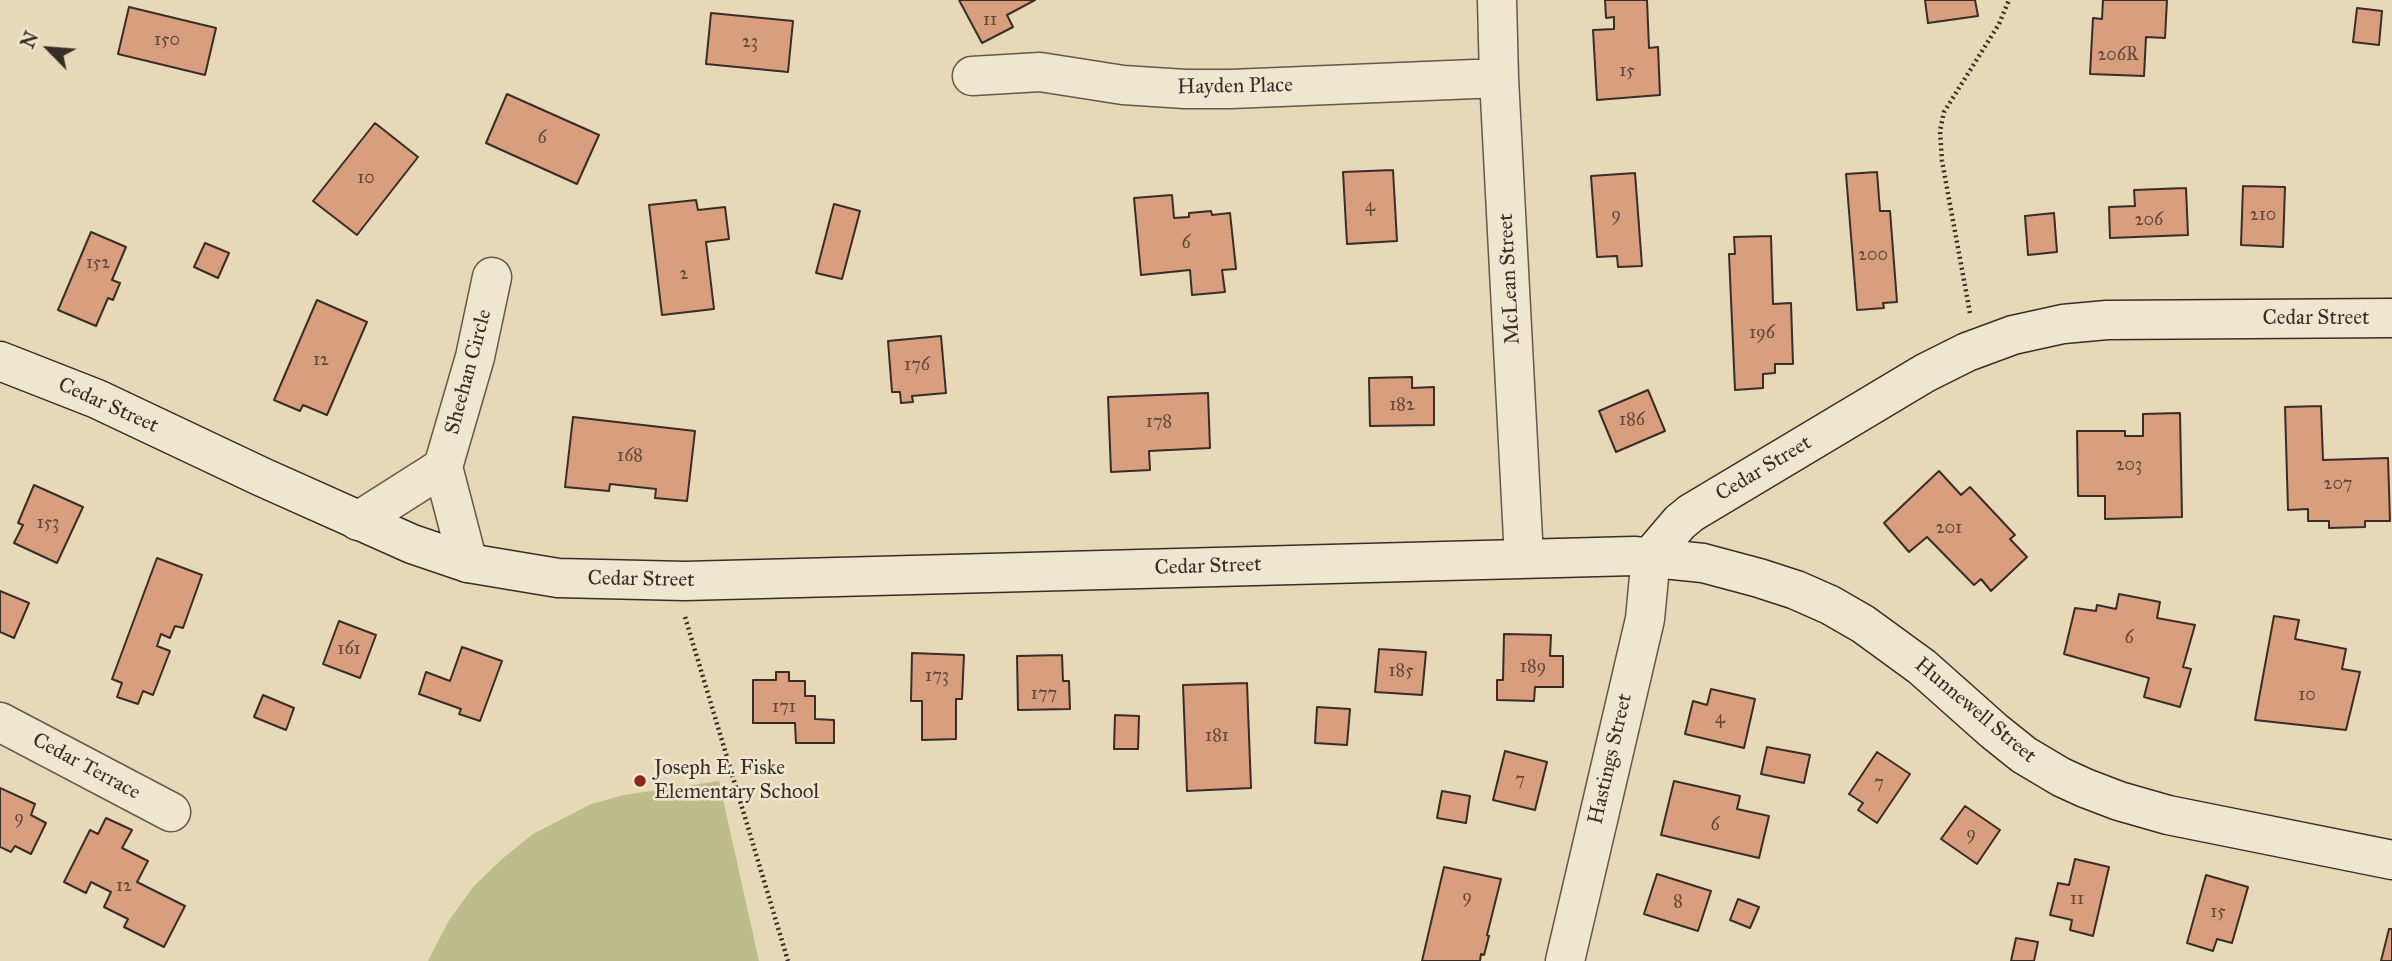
<!DOCTYPE html>
<style>
body{margin:0}
#map{position:relative;width:2392px;height:961px;overflow:hidden;background:#e7d8b7;font-family:"IM FELL Great Primer",serif}
canvas{display:block}
.north{position:absolute;left:14px;top:14px;width:70px;height:70px;-webkit-text-stroke:5px #efe6d0;paint-order:stroke;rotate:295deg;font-size:19px;font-weight:700;line-height:28px;text-align:center;color:#382d27}
.north::after{content:'';display:block;margin:auto;width:24px;height:32px;background:#382d27;clip-path:polygon(50% 0,100% 100%,50% 72%,0 100%)}
</style>
<div id="map">
<canvas width="2392" height="961"></canvas>
<div class="north">N</div>
</div>
<script>
const ctx = document.querySelector('canvas').getContext('2d');
ctx.lineJoin = 'round';
function fillPath(path, color) {
  ctx.fillStyle = color;
  ctx.fill(path, 'evenodd');
}
function toPath(rows) {
  const path = new Path2D();
  for (const r of rows) {
    path.moveTo(r[0], r[1]);
    for (let i = 2; i < r.length; i += 2) path.lineTo(r[i], r[i + 1]);
  }
  return path;
}
function stroke(path, color, width, dash) {
  ctx.strokeStyle = color;
  ctx.lineWidth = width;
  ctx.lineCap = dash ? 'butt' : 'round';
  ctx.setLineDash(dash || []);
  ctx.stroke(path);
}
function label(font, color, halo, rows, align = 'center') {
  ctx.font = font + ' "IM FELL Great Primer",serif';
  ctx.lineWidth = 5;
  ctx.setLineDash([]);
  ctx.textBaseline = 'middle';
  ctx.strokeStyle = halo;
  ctx.fillStyle = color;
  for (const [text, x, y, turn = 0] of rows) {
    ctx.save();
    ctx.translate(x, y);
    ctx.rotate((+turn || 0) * Math.PI / 180);
    ctx.textAlign = isNaN(turn) ? turn : align;
    if (halo) ctx.strokeText(text, 0, 0);
    ctx.fillText(text, 0, 0);
    ctx.restore();
  }
}
const green = toPath([
 [719,781,759,961,428,961,448,922,473,887,502,859,533,834,591,804,624,795]
]);
const building = toPath([
 [959,0,1035,0,1007,15,1013,27,982,43,959,0],
 [1605,0,1647,0,1649,48,1658,47,1660,95,1597,100,1593,30,1614,29,1614,17,1606,18,1605,0],
 [1925,0,1975,0,1978,16,1928,23,1925,0],
 [2103,0,2167,0,2165,38,2146,37,2144,76,2090,74,2093,18,2102,19,2103,0],
 [129,7,216,28,205,75,118,54,129,7],
 [2357,8,2382,11,2379,45,2353,42,2357,8],
 [711,13,793,21,788,72,706,64,711,13],
 [507,94,599,135,577,184,486,143,507,94],
 [375,123,418,157,357,235,313,201,375,123],
 [1393,170,1397,241,1347,244,1343,172,1393,170],
 [1877,172,1880,211,1890,211,1897,302,1883,303,1884,308,1857,310,1846,174,1877,172],
 [1635,173,1642,266,1618,267,1617,256,1597,257,1591,176,1635,173],
 [2243,186,2285,187,2283,247,2241,245,2243,186],
 [2186,188,2188,235,2110,238,2109,207,2135,206,2134,190,2186,188],
 [1172,195,1174,218,1189,217,1189,213,1211,211,1212,215,1230,213,1236,269,1222,270,1225,292,1192,295,1190,270,1141,275,1134,198,1172,195],
 [696,200,698,210,725,207,729,239,706,242,714,309,662,315,649,205,696,200],
 [834,204,860,211,842,279,816,273,834,204],
 [2054,213,2057,252,2028,255,2025,216,2054,213],
 [91,232,126,247,112,280,120,283,113,300,108,298,96,326,58,310,91,232],
 [1771,236,1773,304,1791,303,1793,364,1775,364,1775,373,1763,374,1763,388,1735,390,1729,254,1735,254,1734,237,1771,236],
 [205,243,229,253,218,278,194,267,205,243],
 [317,300,367,322,327,415,303,405,300,411,274,400,317,300],
 [941,336,946,393,912,396,913,402,901,403,900,392,892,392,888,341,941,336],
 [1412,377,1412,388,1434,387,1434,425,1370,426,1369,378,1412,377],
 [1648,390,1665,431,1616,452,1599,411,1648,390],
 [1208,393,1210,448,1149,451,1150,470,1111,472,1108,397,1208,393],
 [2321,406,2323,460,2388,458,2390,521,2365,521,2365,527,2329,528,2329,521,2308,521,2308,509,2288,510,2285,407,2321,406],
 [2180,413,2182,517,2105,519,2105,496,2078,496,2077,431,2125,431,2125,436,2143,436,2143,414,2180,413],
 [573,417,695,431,687,501,655,498,656,489,610,484,609,491,565,487,573,417],
 [1939,471,1961,495,1970,487,2015,535,2010,539,2027,557,1991,591,1981,579,1974,585,1927,537,1909,552,1884,523,1939,471],
 [34,485,83,507,57,563,14,543,23,525,18,523,34,485],
 [157,558,202,575,183,628,175,626,170,638,161,634,157,646,170,651,153,695,143,691,138,704,117,697,122,683,112,679,157,558],
 [0,591,29,603,14,638,0,632,0,591],
 [2119,594,2160,602,2157,618,2195,625,2183,667,2191,669,2180,707,2144,697,2149,678,2064,654,2075,608,2096,611,2097,605,2116,609,2119,594],
 [2274,616,2299,620,2295,639,2346,649,2342,669,2360,672,2346,730,2255,720,2274,616],
 [339,621,376,635,360,678,323,664,339,621],
 [1504,634,1551,635,1550,656,1563,656,1563,687,1535,687,1534,701,1497,700,1497,680,1503,680,1504,634],
 [462,647,502,661,480,721,459,714,461,709,419,694,426,672,450,681,462,647],
 [1379,649,1426,652,1422,695,1375,692,1379,649],
 [912,653,964,655,962,699,956,699,956,739,922,740,922,701,911,701,912,653],
 [1062,655,1063,681,1069,681,1070,709,1018,710,1017,656,1062,655],
 [776,672,789,672,789,681,805,681,805,696,815,696,815,719,834,720,834,743,796,743,795,723,753,723,753,680,776,680,776,672],
 [1247,683,1251,788,1187,791,1183,685,1247,683],
 [1711,689,1755,699,1744,748,1685,734,1693,701,1707,705,1711,689],
 [263,695,294,708,286,730,254,717,263,695],
 [1317,707,1350,709,1347,745,1315,743,1317,707],
 [1115,715,1139,716,1138,749,1114,749,1115,715],
 [1767,747,1810,755,1804,783,1761,774,1767,747],
 [1505,751,1547,762,1535,810,1493,800,1505,751],
 [1877,752,1910,774,1877,823,1858,810,1863,803,1849,794,1877,752],
 [1674,781,1740,796,1737,809,1769,816,1759,858,1661,835,1674,781],
 [0,788,35,804,31,815,46,823,31,854,15,846,11,852,0,847,0,788],
 [1442,791,1470,796,1466,823,1437,818,1442,791],
 [1965,806,2000,830,1977,864,1941,839,1965,806],
 [106,818,132,830,122,848,148,861,137,882,185,906,164,947,124,927,128,919,104,907,111,892,91,882,86,893,64,882,90,830,98,834,106,818],
 [2075,859,2109,867,2093,936,2070,930,2072,920,2050,915,2058,883,2069,885,2075,859],
 [1444,867,1501,879,1487,935,1489,936,1484,955,1481,954,1480,961,1422,961,1444,867],
 [1657,874,1711,891,1698,931,1644,914,1657,874],
 [2206,875,2248,887,2232,943,2217,939,2213,951,2187,943,2206,875],
 [1738,899,1759,907,1750,928,1730,920,1738,899],
 [2389,929,2392,929,2392,961,2381,961,2389,929],
 [2016,938,2038,942,2034,961,2011,961,2016,938]
]);
const path = toPath([
 [1970,313,1942,161,1940,131,1944,112,1999,24,2009,0],
 [685,617,788,961]
]);
const street = toPath([
 [1497,0,1499,78,1524,558],
 [972,76,1040,72,1123,85,1185,89,1231,89,1499,78],
 [358,521,443,467],
 [468,563,443,467,475,357,492,277],
 [0,722,171,812],
 [1565,961,1645,619,1651,556]
]);
const secondary = toPath([
 [0,361,97,399,262,477,412,544,468,563,558,578,685,581,1634,556,1703,563,1759,578,1796,590,1830,605,1863,624,1922,667,1994,731,2024,755,2061,777,2085,788,2119,801,2168,815,2392,860],
 [1651,556,1680,522,1691,513,1925,373,1967,352,2013,335,2063,324,2107,320,2392,318]
]);
const markers = [
 [640,781,7,"#8f2418"]
];
const numberNames = [
 ["11",990,21],
 ["150",167,41],
 ["23",750,43],
 ["206R",2118,56],
 ["15",1627,72],
 ["6",542,139],
 ["10",366,179],
 ["4",1370,207],
 ["9",1616,216],
 ["210",2263,216],
 ["206",2149,221],
 ["6",1186,244],
 ["200",1873,256],
 ["152",98,264],
 ["2",684,275],
 ["196",1762,334],
 ["12",321,361],
 ["176",917,366],
 ["182",1402,406],
 ["186",1632,421],
 ["178",1159,423],
 ["168",630,457],
 ["203",2129,466],
 ["207",2338,485],
 ["153",48,524],
 ["201",1949,529],
 ["6",2129,639],
 ["161",349,650],
 ["189",1533,668],
 ["185",1401,672],
 ["173",937,677],
 ["177",1044,695],
 ["10",2307,696],
 ["171",784,708],
 ["4",1720,719],
 ["181",1217,737],
 ["7",1520,781],
 ["7",1879,784],
 ["9",19,819],
 ["6",1715,826],
 ["9",1971,835],
 ["12",124,887],
 ["9",1467,898],
 ["11",2077,900],
 ["8",1678,903],
 ["15",2218,913]
];
const streetNames = [
 ["Hayden Place",1235,87,-1],
 ["McLean Street",1510,279,-93],
 ["Cedar Street",2316,319],
 ["Sheehan Circle",469,372,-75],
 ["Cedar Street",108,406,24],
 ["Cedar Street",1764,469,-31],
 ["Cedar Street",1208,567,-2],
 ["Cedar Street",641,580,1],
 ["Hunnewell Street",1975,711,40],
 ["Hastings Street",1611,759,-77],
 ["Cedar Terrace",86,767,28]
];
const poiNames = [
 ["Joseph E. Fiske",654,769],
 ["Elementary School",654,793]
];
fillPath(green, '#bcbd8a');
fillPath(building, '#d89e7d');
stroke(building, '#382d27', 2);
stroke(street, '#64584b', 41);
stroke(secondary, '#382d27', 41);
stroke(path, '#382d27', 4.5, [2, 3.5]);
stroke(street, '#efe6d0', 38);
stroke(secondary, '#efe6d0', 38);
for (const [x, y, r, color] of markers) {
  const dot = new Path2D();
  dot.arc(x, y, r, 0, 2 * Math.PI);
  ctx.fillStyle = color;
  ctx.fill(dot);
  stroke(dot, '#efe6d0', 2.5);
}
label('18px', '#60493c', null, numberNames);
label('21px', '#382d27', '#efe6d0', streetNames);
label('21px', '#382d27', '#efe6d0', poiNames, 'left');
</script>
